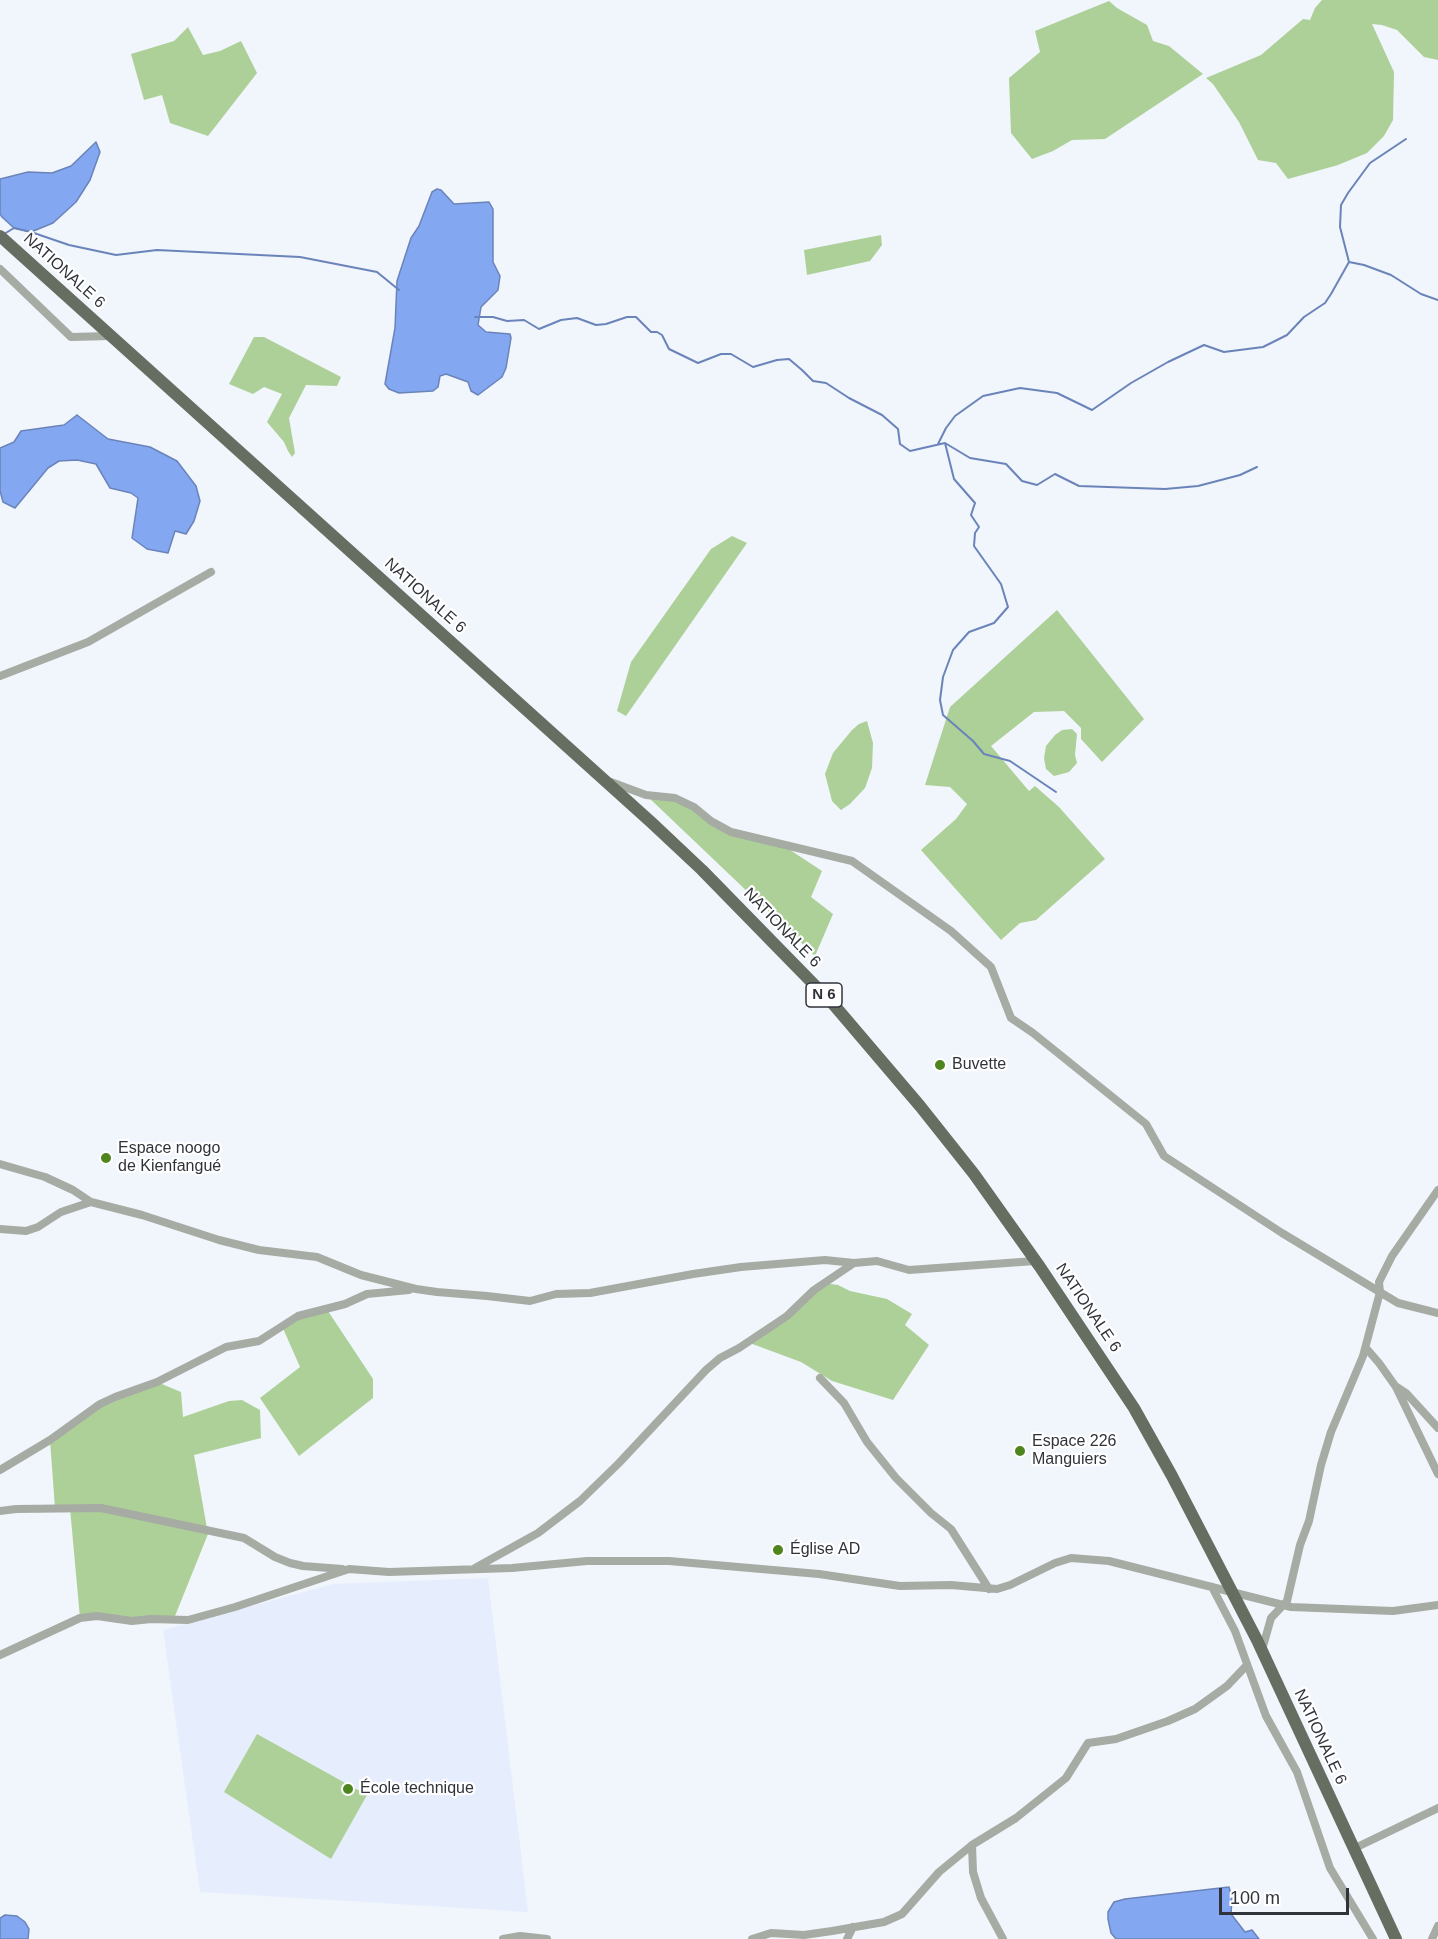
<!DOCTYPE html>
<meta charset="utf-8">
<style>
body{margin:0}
#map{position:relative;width:1438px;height:1939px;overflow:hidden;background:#f1f5fc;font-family:Helvetica,sans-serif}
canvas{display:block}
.scale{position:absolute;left:1219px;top:1888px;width:130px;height:27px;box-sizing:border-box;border:3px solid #30333a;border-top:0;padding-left:8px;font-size:18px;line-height:21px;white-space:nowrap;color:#30333a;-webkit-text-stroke:4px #fff;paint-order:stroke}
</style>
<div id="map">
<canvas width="1438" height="1939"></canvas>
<div class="scale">100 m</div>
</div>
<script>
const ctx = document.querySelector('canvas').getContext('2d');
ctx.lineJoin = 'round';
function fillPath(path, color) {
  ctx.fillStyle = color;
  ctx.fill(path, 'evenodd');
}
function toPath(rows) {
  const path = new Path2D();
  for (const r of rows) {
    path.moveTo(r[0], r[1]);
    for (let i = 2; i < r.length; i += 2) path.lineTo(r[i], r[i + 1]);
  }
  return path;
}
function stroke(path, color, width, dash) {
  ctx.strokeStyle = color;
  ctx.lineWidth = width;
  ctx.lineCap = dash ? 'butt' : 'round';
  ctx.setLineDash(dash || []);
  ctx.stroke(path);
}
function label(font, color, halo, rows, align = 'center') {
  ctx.font = font + ' Helvetica,sans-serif';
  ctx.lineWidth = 4.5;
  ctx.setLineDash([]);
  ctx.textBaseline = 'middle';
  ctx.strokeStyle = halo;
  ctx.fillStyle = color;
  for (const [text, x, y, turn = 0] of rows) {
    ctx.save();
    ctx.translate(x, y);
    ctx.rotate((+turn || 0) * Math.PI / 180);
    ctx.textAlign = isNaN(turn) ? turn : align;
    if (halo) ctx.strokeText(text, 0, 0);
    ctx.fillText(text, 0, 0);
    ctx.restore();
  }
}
const built = toPath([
 [488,1578,528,1912,200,1892,163,1630,333,1584]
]);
const green = toPath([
 [1322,0,1438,0,1438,60,1424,57,1397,30,1382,25,1372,24,1394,72,1393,120,1384,136,1367,153,1338,165,1288,179,1276,163,1258,160,1239,122,1213,84,1206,78,1261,55,1303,19,1310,20,1315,8],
 [1109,1,1117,8,1147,25,1153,41,1169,46,1203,74,1105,139,1072,140,1053,151,1032,159,1011,133,1009,78,1040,52,1035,31],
 [188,27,203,55,220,51,241,41,257,73,208,136,170,123,162,95,144,100,131,54,174,41],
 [881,235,882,245,870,261,807,275,804,250],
 [254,337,264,337,341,377,337,386,306,385,289,418,295,453,292,457,288,451,284,442,267,422,282,394,264,387,253,394,229,384],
 [732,536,747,543,626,716,617,711,631,662,711,549],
 [1057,610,1144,719,1102,762,1081,739,1081,728,1064,711,1034,712,991,746,1029,791,1035,786,1059,807,1105,859,1036,920,1020,923,1001,940,921,850,956,819,967,804,950,787,925,785,950,707],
 [867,721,873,743,872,768,865,788,850,804,841,810,832,801,825,774,833,753,852,730,859,724],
 [1072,729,1077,734,1075,755,1077,763,1069,772,1054,776,1046,769,1044,758,1046,746,1055,735,1062,730],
 [646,795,675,798,731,832,781,844,822,871,811,897,833,914,815,956],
 [824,1283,838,1285,850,1291,887,1299,912,1314,905,1325,929,1345,893,1400,832,1381,801,1362,747,1342],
 [326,1308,373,1379,373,1398,299,1456,260,1398,300,1367,282,1326],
 [157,1382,181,1392,183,1417,229,1401,242,1400,260,1410,261,1438,194,1455,208,1534,173,1621,80,1618,70,1508,55,1508,50,1440,100,1404],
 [257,1734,367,1795,331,1859,224,1792]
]);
const water = toPath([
 [96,142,100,152,90,180,76,202,53,223,31,232,14,228,2,217,0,214,0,179,28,172,52,173,71,166,96,142],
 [437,189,441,190,454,204,489,202,493,209,493,262,500,276,498,290,481,307,478,325,486,332,510,334,511,338,506,368,502,377,478,395,471,391,468,382,446,374,440,376,438,387,433,391,399,393,389,389,385,384,395,328,397,281,411,238,419,226,432,192,437,189],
 [77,415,108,439,150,447,177,461,196,486,200,501,194,521,186,534,175,531,168,553,147,549,132,538,138,498,131,493,110,488,96,464,77,460,59,461,48,468,15,508,3,502,0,491,0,448,14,442,21,431,64,425,77,415],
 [1229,1887,1232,1898,1231,1914,1245,1932,1252,1930,1259,1939,1116,1939,1111,1933,1108,1919,1108,1912,1114,1902,1125,1899,1229,1887],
 [5,1915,17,1916,25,1922,29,1929,28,1939,0,1939,0,1918,5,1915]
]);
const stream = toPath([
 [4,234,14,228,31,232,69,245,116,255,157,250,300,257,377,272,399,290],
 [1349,262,1340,227,1341,205,1348,193,1370,163,1406,139],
 [475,317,493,317,507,321,524,320,539,329,561,320,577,318,596,325,606,324,627,317,636,317,651,332,657,332,662,335,669,349,698,363,721,354,731,354,753,367,777,360,789,359,802,370,813,381,826,383,849,398,882,415,898,429,900,444,910,451,945,443,970,458,1006,464,1022,481,1037,485,1055,474,1079,486,1165,489,1198,486,1240,475,1257,467],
 [945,443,954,479,975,503,971,515,979,527,975,533,974,546,1001,584,1008,607,994,623,969,632,953,650,943,677,940,700,943,715,973,741,984,754,1010,761,1056,792],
 [938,444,946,428,955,416,983,396,1020,388,1057,393,1092,410,1131,383,1168,362,1204,345,1224,352,1263,347,1287,335,1304,317,1325,303,1331,294,1349,262,1364,265,1391,275,1421,294,1438,300]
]);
const minor = toPath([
 [0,269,71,337,111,336],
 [0,676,88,642,211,572],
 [611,782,646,795,675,798,694,807,711,821,731,832,852,861,951,931,991,967,1011,1018,1033,1033,1146,1124,1164,1156,1282,1233,1398,1303,1438,1313],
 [0,1164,45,1177,73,1190,91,1202,142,1215,219,1240,259,1250,317,1257,361,1275,416,1289,437,1292,487,1296,530,1301,556,1294,590,1293,693,1274,741,1267,825,1260,854,1263],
 [0,1229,26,1231,38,1227,61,1212,91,1202],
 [1366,1348,1379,1363,1396,1387,1438,1474],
 [820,1378,844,1403,867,1442,896,1478,931,1513,951,1529,989,1589],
 [1397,1387,1406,1393,1438,1428],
 [0,1470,50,1440,100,1404,115,1397,157,1382,226,1347,259,1341,298,1316,345,1304,367,1294,409,1290],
 [0,1511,16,1509,101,1508,244,1538,275,1557,290,1563,303,1566,342,1569],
 [475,1568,538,1533,580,1501,619,1463,706,1370,720,1358,739,1348,787,1316,814,1290,854,1263,877,1261,909,1270,1035,1261],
 [1212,1587,1235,1631,1266,1716,1297,1772,1330,1868,1373,1939],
 [1262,1650,1271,1618,1287,1601,1300,1545,1309,1521,1321,1465,1331,1432,1363,1356,1380,1292,1379,1282,1392,1256,1438,1190],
 [0,1655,80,1618,97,1616,132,1621,151,1619,188,1620,235,1607,349,1569,389,1572,512,1568,587,1561,669,1561,819,1574,900,1586,951,1585,997,1589,1010,1585,1055,1563,1071,1558,1109,1561,1291,1607,1393,1611,1438,1605],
 [972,1845,973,1872,981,1898,1003,1939],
 [1355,1848,1438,1808],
 [503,1939,520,1936,547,1939],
 [752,1939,771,1933,804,1935,832,1931,884,1922,902,1914,939,1872,972,1845,1016,1818,1066,1778,1088,1743,1116,1739,1168,1721,1195,1709,1227,1686,1247,1665],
 [847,1939,853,1927],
 [1432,1939,1438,1926]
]);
const primary = toPath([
 [0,236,652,823,702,870,834,1005,920,1106,974,1174,1040,1267,1134,1408,1172,1476,1257,1640,1396,1939]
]);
const markers = [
 [940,1065,6,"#4e851f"],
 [106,1158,6,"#4e851f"],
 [1020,1451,6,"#4e851f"],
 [778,1550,6,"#4e851f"],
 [348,1789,6,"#4e851f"]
];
const shields = [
 [824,995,36]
];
const shieldNames = [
 ["N 6",824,995]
];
const streetNames = [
 ["NATIONALE 6",64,271,42],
 ["NATIONALE 6",425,596,42],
 ["NATIONALE 6",782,928,46],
 ["NATIONALE 6",1088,1308,56],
 ["NATIONALE 6",1320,1737,65]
];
const poiNames = [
 ["Buvette",952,1065],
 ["Espace noogo",118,1149],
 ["de Kienfangué",118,1167],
 ["Espace 226",1032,1442],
 ["Manguiers",1032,1460],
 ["Église AD",790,1550],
 ["École technique",360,1789]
];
fillPath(built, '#e6eefd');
fillPath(green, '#add098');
fillPath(water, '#83a7f0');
stroke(water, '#6a84b9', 1.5);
stroke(stream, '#6a84b9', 2);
stroke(minor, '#a6aba3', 8);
stroke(primary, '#666e61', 12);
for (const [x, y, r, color] of markers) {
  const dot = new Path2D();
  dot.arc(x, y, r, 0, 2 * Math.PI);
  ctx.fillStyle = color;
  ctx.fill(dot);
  stroke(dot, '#fff', 2);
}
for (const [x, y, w] of shields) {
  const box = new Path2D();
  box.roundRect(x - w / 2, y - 12, w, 24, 4.5);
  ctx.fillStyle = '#fff';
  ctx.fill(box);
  stroke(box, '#30333a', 1.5);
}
label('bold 15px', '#30333a', null, shieldNames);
label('16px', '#30333a', '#fff', streetNames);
label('16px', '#30333a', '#fff', poiNames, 'left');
</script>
